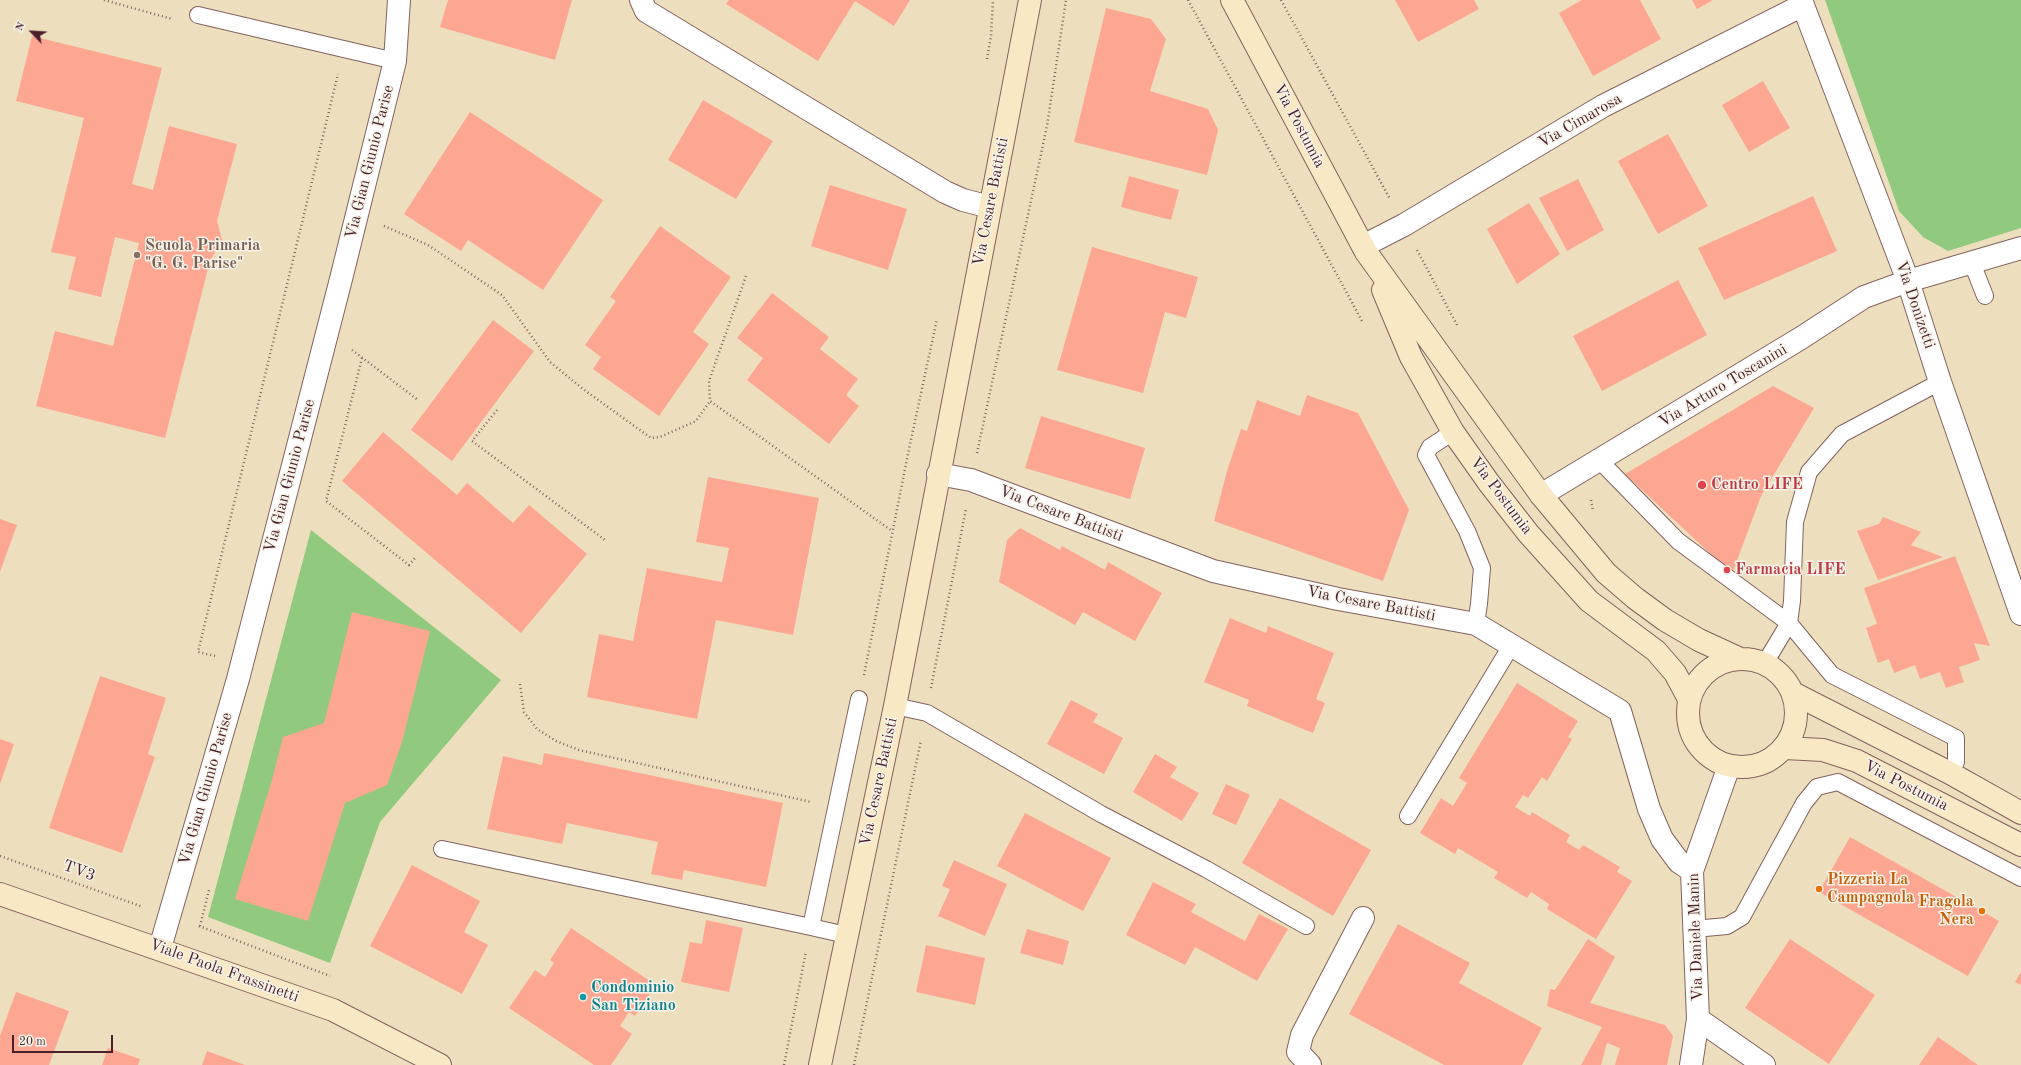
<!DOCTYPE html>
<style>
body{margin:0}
#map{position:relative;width:2021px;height:1065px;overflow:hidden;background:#eddfbe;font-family:"Old Standard TT",serif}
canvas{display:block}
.north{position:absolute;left:12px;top:12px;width:40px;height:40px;-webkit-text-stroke:3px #f7f3e8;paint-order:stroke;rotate:295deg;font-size:11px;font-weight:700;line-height:16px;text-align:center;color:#4a1f2b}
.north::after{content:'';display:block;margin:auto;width:14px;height:18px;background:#4a1f2b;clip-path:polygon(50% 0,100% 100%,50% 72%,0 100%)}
.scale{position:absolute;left:12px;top:1035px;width:101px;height:18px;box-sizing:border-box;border:2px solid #4a1f2b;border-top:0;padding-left:5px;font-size:12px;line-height:14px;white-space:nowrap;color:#4a1f2b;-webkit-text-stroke:3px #f7f3e8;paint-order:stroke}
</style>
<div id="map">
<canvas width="2021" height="1065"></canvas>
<div class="north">N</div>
<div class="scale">20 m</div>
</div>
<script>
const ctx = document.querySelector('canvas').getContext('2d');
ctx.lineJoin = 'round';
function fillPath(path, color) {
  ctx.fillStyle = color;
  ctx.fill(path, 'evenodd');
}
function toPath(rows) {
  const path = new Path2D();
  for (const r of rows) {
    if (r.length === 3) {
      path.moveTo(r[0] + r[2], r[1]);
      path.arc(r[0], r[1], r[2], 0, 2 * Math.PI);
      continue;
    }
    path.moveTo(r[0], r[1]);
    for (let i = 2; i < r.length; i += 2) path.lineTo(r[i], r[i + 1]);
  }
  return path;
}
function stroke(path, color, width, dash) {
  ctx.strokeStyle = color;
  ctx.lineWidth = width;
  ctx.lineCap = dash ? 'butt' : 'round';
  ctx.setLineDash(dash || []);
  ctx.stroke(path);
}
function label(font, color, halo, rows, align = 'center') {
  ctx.font = font + ' "Old Standard TT",serif';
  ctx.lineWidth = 3;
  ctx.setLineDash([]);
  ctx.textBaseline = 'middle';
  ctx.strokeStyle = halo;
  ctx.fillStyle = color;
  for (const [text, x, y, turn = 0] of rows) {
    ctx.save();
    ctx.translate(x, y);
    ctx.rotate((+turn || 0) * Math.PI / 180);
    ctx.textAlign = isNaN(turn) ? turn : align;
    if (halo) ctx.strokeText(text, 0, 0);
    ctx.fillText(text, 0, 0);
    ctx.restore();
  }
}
const green = toPath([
 [1825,0,2021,0,2021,228,1948,251,1923,237,1899,211],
 [311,530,501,680,380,822,330,963,208,917]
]);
const building = toPath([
 [448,0,572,0,555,60,440,27],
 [729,0,910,0,894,26,855,1,818,61,726,4],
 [1395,0,1474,0,1479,9,1418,42],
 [1582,0,1640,0,1661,39,1593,76,1559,13],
 [1692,0,1713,0,1697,9],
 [1106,8,1151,19,1166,39,1150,91,1208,109,1218,130,1207,175,1074,142],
 [32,36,162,68,132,184,153,190,169,126,237,144,217,221,222,240,210,261,165,438,36,406,55,331,113,346,139,243,115,237,101,297,68,289,76,257,51,252,84,118,16,101],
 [1763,81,1790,128,1749,152,1722,105],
 [703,100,773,141,736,199,668,160],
 [470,112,603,200,543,290,468,240,461,251,404,214],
 [1668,134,1708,206,1658,234,1618,161],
 [1129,176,1179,190,1171,220,1121,207],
 [1578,179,1604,230,1567,251,1539,198],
 [830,185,907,209,888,270,811,246],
 [1813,196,1837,251,1724,300,1698,248],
 [1529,203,1560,254,1517,284,1487,229],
 [660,226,731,277,693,332,709,344,659,416,593,369,601,357,585,345,616,301,610,297],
 [1092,247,1198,277,1186,318,1165,312,1143,393,1057,370],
 [1678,280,1707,335,1602,391,1573,336],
 [772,293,829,337,820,349,858,379,846,395,859,406,829,444,747,380,763,358,737,338],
 [493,320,534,351,452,461,411,430],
 [1773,386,1814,408,1761,496,1732,574,1625,474],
 [1307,395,1358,413,1409,510,1383,581,1214,521,1227,471,1241,429,1247,431,1257,400,1300,416],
 [1041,416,1145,448,1130,499,1025,468],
 [383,432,457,495,467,483,513,523,529,505,587,554,521,633,342,481],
 [708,477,819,498,793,635,716,620,697,719,587,697,599,634,633,641,647,568,722,582,729,548,696,542],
 [1883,517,1921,532,1911,545,1943,557,1878,580,1857,531,1879,524],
 [0,519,17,525,0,572],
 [1020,528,1060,550,1062,546,1105,570,1108,562,1162,593,1135,641,1083,612,1075,625,999,582,1007,540],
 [1955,556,1990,646,1974,643,1980,660,1959,667,1964,682,1946,688,1940,672,1920,679,1915,665,1894,673,1889,659,1878,663,1866,628,1877,624,1864,588],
 [352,612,430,631,402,742,387,785,345,803,308,921,235,899,272,780,283,737,324,723],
 [1230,618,1266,633,1268,626,1334,653,1316,699,1325,703,1313,733,1247,706,1249,700,1204,682],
 [100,676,166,698,148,754,155,757,122,853,49,828],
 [1517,683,1578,721,1568,737,1572,739,1547,781,1542,777,1528,798,1523,795,1515,807,1530,816,1532,812,1570,835,1566,842,1579,850,1583,845,1620,867,1617,872,1632,881,1596,939,1547,909,1549,904,1531,892,1527,898,1494,878,1498,872,1458,848,1455,854,1420,833,1441,798,1453,806,1467,783,1459,778],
 [1071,700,1098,714,1093,722,1123,738,1104,774,1047,744],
 [0,739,14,744,0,784],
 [544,753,783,803,766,887,684,870,682,880,651,874,658,842,567,823,562,844,487,829,503,756,542,765],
 [1155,754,1177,767,1170,777,1199,793,1182,821,1133,792],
 [1226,784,1250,795,1236,825,1212,814],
 [1280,798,1371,850,1333,916,1242,863],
 [1025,813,1111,858,1083,911,997,866],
 [1850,837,1999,921,1968,976,1819,892],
 [954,860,1007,884,985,936,938,916,950,889,942,886],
 [412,865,480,901,464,932,488,945,462,994,370,946],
 [1153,882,1196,904,1191,912,1245,941,1259,914,1288,929,1257,981,1195,947,1185,965,1126,935],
 [706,920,743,928,729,992,681,982,690,942,702,944],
 [1398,924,1470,963,1459,983,1542,1028,1522,1065,1444,1065,1349,1014],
 [571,928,656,985,635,1016,629,1012,620,1026,632,1034,611,1065,594,1065,509,1008,535,970,545,977,554,963,550,960],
 [1027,929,1069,941,1063,965,1020,953],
 [1588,939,1615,957,1590,1003,1665,1025,1673,1036,1667,1065,1615,1065,1620,1048,1607,1043,1601,1065,1581,1065,1602,1027,1547,1006,1550,989,1555,990],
 [1790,939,1875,995,1829,1064,1745,1008],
 [926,945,985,958,975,1005,916,992],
 [2021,972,2021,985,2015,982],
 [16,992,69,1011,49,1065,0,1065,0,1036],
 [1938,1037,1978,1065,1919,1065],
 [108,1048,140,1059,138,1065,102,1065],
 [207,1051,245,1065,202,1065]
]);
const path = toPath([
 [104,0,172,19],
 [1188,0,1362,321],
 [1281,0,1390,199],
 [987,59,991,36,993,0],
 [384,226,428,245,502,295,550,362,583,389,651,438,660,437,696,421,710,401],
 [1417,250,1457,325],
 [746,276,709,381,710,401,892,531],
 [352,350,418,400],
 [362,358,326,501,409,565,415,558],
 [497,410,472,441,605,540],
 [977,453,1047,126,1066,0],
 [1591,500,1593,511],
 [215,656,198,652,338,74],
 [864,675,909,449,937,319],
 [520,684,524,712,537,729,556,741,579,750,811,802],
 [931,688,966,509],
 [0,856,143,907],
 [199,926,330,976],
 [200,926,209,890],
 [784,1065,806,951],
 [854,1065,921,740]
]);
const lane = toPath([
 [198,15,395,61],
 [1972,263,1985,296],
 [1453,432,1430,447,1426,455,1467,531,1482,568,1479,604,1476,624],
 [1600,461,1678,541,1789,623,1832,675,1956,738,1956,762,1950,773],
 [1765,663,1789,623,1792,601,1795,522,1809,472,1842,434,1940,382],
 [895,706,927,713,1101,814,1206,869,1306,926],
 [1408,816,1511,646],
 [442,849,811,927],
 [1694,929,1727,926,1742,917,1804,803,1817,787,1838,782,2021,878],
 [846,935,811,927,859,699]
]);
const street = toPath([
 [641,0,646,11,945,192,963,200,990,207],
 [1801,0,1908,281,1940,382,2021,614],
 [1363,246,1404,225,1603,106,1803,5],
 [938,474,971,480,1213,571,1338,599,1476,624,1620,711,1649,809,1662,839,1679,862,1692,871],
 [1541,495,1801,338,1864,297,1908,281,2021,248],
 [160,948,238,679,341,279,395,61,399,0],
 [1698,1019,1764,1065],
 [1310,1065,1298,1052,1302,1035,1363,918],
 [1691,1065,1698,1019,1692,871,1729,766]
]);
const secondary = toPath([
 [1232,0,1366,252,1541,495,1606,573,1635,598,1665,620,1699,640,1738,658],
 [1383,290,1411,357,1453,432,1489,483,1528,533,1589,601,1656,651,1675,673,1689,699],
 [1742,713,54],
 [1793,693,1950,773,2021,813],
 [1785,748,1823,750,1857,761,2021,845],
 [0,894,333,1010,440,1065],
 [820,1065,895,706,1030,0]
]);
const markers = [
 [137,255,4,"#8d6e63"],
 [1702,485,5,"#e0444e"],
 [1727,570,4,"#e0444e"],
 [1819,889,4,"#e8710a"],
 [1982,911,4,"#e8710a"],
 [583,997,4,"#0f9aa8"]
];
const streetNames = [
 ["Via Cimarosa",1580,121,-30],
 ["Via Postumia",1299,126,62],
 ["Via Gian Giunio Parise",370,162,-76],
 ["Via Cesare Battisti",991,202,-79],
 ["Via Donizetti",1915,305,71],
 ["Via Arturo Toscanini",1723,386,-31],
 ["Via Gian Giunio Parise",290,476,-75],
 ["Via Postumia",1501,496,53],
 ["Via Cesare Battisti",1061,514,21],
 ["Via Cesare Battisti",1371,604,11],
 ["Via Cesare Battisti",879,782,-78],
 ["Via Postumia",1906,786,27],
 ["Via Gian Giunio Parise",206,789,-74],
 ["TV3",79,871,20],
 ["Via Daniele Manin",1696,937,-92],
 ["Viale Paola Frassinetti",224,971,20]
];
const educationNames = [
 ["Scuola Primaria",145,246],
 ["\"G. G. Parise\"",145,264]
];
const healthNames = [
 ["Centro LIFE",1711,485],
 ["Farmacia LIFE",1735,570]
];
const foodNames = [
 ["Pizzeria La",1827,880],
 ["Campagnola",1827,898],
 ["Fragola",1974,902,"right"],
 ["Nera",1974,920,"right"]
];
const cultureNames = [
 ["Condominio",591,988],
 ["San Tiziano",591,1006]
];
fillPath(green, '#91ca7e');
fillPath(building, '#fda691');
stroke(lane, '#83625e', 18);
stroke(street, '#83625e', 24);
stroke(secondary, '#83625e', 24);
stroke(path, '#83625e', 2.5, [1, 3]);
stroke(lane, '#fff', 16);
stroke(street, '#fff', 22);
stroke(secondary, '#f8e8c3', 22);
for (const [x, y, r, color] of markers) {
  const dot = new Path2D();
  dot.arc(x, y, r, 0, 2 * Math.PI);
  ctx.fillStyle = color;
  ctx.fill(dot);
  stroke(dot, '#f7f3e8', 1.5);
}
label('16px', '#4a1f2b', '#f7f3e8', streetNames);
label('bold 16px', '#785e54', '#f7f3e8', educationNames, 'left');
label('bold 16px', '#be3a42', '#f7f3e8', healthNames, 'left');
label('bold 16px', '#c56008', '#f7f3e8', foodNames, 'left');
label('bold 16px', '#0d838f', '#f7f3e8', cultureNames, 'left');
</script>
